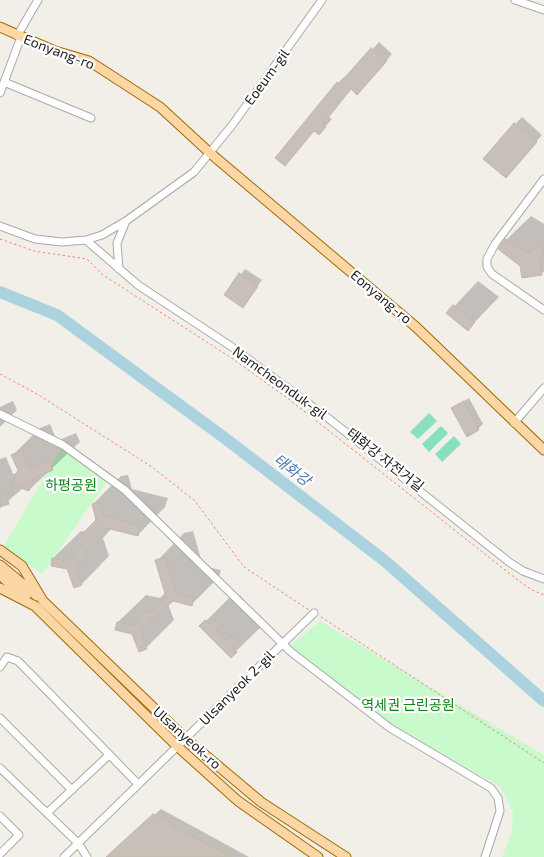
<!DOCTYPE html>
<meta charset="utf-8">
<style>
body{margin:0}
canvas{display:block;background:#f2efe9}
</style>
<canvas width="544" height="857"></canvas>
<script>
const ctx = document.querySelector('canvas').getContext('2d');
ctx.lineJoin = 'round';
function fillPath(path, color) {
  ctx.fillStyle = color;
  ctx.fill(path, 'evenodd');
}
function toPath(rows) {
  const path = new Path2D();
  for (const r of rows) {
    path.moveTo(r[0], r[1]);
    for (let i = 2; i < r.length; i += 2) path.lineTo(r[i], r[i + 1]);
  }
  return path;
}
function stroke(path, color, width, dash) {
  ctx.strokeStyle = color;
  ctx.lineWidth = width;
  ctx.lineCap = dash ? 'butt' : 'round';
  ctx.setLineDash(dash || []);
  ctx.stroke(path);
}
function label(font, color, halo, rows, align = 'center') {
  ctx.font = font + ' "Exo 2","Noto Sans KR",sans-serif';
  ctx.lineWidth = 4.5;
  ctx.setLineDash([]);
  ctx.textBaseline = 'middle';
  ctx.strokeStyle = halo;
  ctx.fillStyle = color;
  for (const [text, x, y, turn = 0] of rows) {
    ctx.save();
    ctx.translate(x, y);
    ctx.rotate((+turn || 0) * Math.PI / 180);
    ctx.textAlign = isNaN(turn) ? turn : align;
    if (halo) ctx.strokeText(text, 0, 0);
    ctx.fillText(text, 0, 0);
    ctx.restore();
  }
}
const park = toPath([
 [61,449,82,458,103,473,106,483,42,574,3,547],
 [320,621,544,755,544,857,502,857,512,832,513,813,501,787,392,725,290,646]
]);
const pitch = toPath([
 [429,413,437,421,418,439,410,432],
 [441,426,448,433,429,452,422,444],
 [454,436,461,444,442,462,435,454]
]);
const shadow = toPath([
 [379,42,392,54,364,87,351,88,328,116,332,119,319,134,338,83,344,77,346,78],
 [522,117,542,135,512,170,515,124],
 [531,216,544,224,544,271,541,274,521,265,506,240],
 [245,269,262,280,243,307,226,295],
 [478,281,499,297,468,329,448,313],
 [469,398,483,424,478,429,452,409],
 [13,401,17,410,0,427,0,407],
 [50,424,57,441,76,433,80,442,29,490,23,488,0,508,0,459,6,457,13,474,19,472,13,455,40,428],
 [128,475,132,489,168,498,165,507,138,535,112,528,103,538,109,556,82,584,74,586,68,568,52,565,53,558,81,531,86,532,98,520,93,504,121,476],
 [193,531,203,566,221,570,219,577,191,605,172,600,168,604,174,620,146,648,133,632,118,622,146,595,160,598,166,592,157,561,184,533],
 [240,595,244,600,239,605,251,616,256,612,260,616,255,621,261,627,231,656,201,626,231,596,235,601],
 [161,809,249,857,107,857]
]);
const river = toPath([
 [0,292,57,315,226,439,385,561,544,701]
]);
const building = toPath([
 [371,48,387,61,357,95,351,89,323,124,326,127,319,135,314,131,285,166,275,158,337,82,339,84,371,48],
 [514,123,537,142,506,178,483,159,514,123],
 [505,239,529,254,544,240,544,255,540,259,542,275,522,278,520,266,498,249,505,239],
 [239,273,258,286,243,308,224,295,239,273],
 [453,305,475,322,468,331,446,313,453,305],
 [464,401,479,430,467,437,451,408,464,401],
 [22,450,29,468,49,460,53,470,34,478,29,491,12,485,18,470,11,455,22,450],
 [5,493,9,504,0,507,0,495,5,493],
 [100,502,104,516,141,526,138,536,102,527,89,540,82,534,96,520,92,504,100,502],
 [80,546,89,553,76,567,82,585,74,588,67,569,51,566,52,558,67,561,80,546],
 [166,557,176,593,194,598,192,606,173,601,161,613,159,612,141,631,147,649,139,652,132,634,115,630,117,622,132,625,145,610,149,613,166,597,155,560,166,557],
 [215,619,221,625,216,630,226,640,231,636,236,642,231,646,237,652,231,658,199,626,205,620,210,624,215,619],
 [153,814,231,857,106,857,153,814]
]);
const path = toPath([
 [0,239,34,251,87,259,103,275,233,359,290,400,519,581,532,590,544,595],
 [0,374,37,394,152,467,195,501,244,567,309,610],
 [321,617,544,763]
]);
const minor = toPath([
 [515,0,544,10],
 [17,36,38,0],
 [4,82,91,118],
 [0,93,21,37],
 [544,179,495,244,487,259,487,267,492,274,544,310],
 [0,226,35,239,62,242,86,240,138,285,232,347,328,418,509,562,523,571,544,579],
 [86,240,102,235,126,221,194,172,233,124,322,0],
 [119,269,117,243,126,221],
 [0,414,63,445,125,490,291,652,390,728,491,788,498,798,500,811,485,857],
 [514,423,544,388],
 [0,667,7,657,18,661,138,784],
 [0,718,72,790],
 [0,768,78,843,87,857],
 [47,813,109,755],
 [0,816,19,835,0,854],
 [64,857,314,613]
]);
const major = toPath([
 [0,27,55,51,89,61,160,107,210,153,416,327,544,450],
 [0,550,22,566,43,601,186,739,261,802,346,857],
 [0,565,37,596],
 [0,575,26,598],
 [0,588,35,606,178,747,238,801,318,857]
]);
const streetNames = [
 ["Eonyang-ro",59,52,21],
 ["Eoeum-gil",267,77,-54],
 ["Eonyang-ro",381,297,40],
 ["Namcheonduk-gil",280,383,36],
 ["태화강 자전거길",385,460,38],
 ["Ulsanyeok 2-gil",237,688,-45],
 ["Ulsanyeok-ro",187,738,42]
];
const parkNames = [
 ["하평공원",71,485],
 ["역세권 근린공원",408,705]
];
const waterNames = [
 ["태화강",292,470,37]
];
fillPath(park, '#c8facc');
fillPath(pitch, '#88e0be');
fillPath(shadow, '#0003');
stroke(river, '#aad3df', 12);
fillPath(building, '#c7bfb8');
stroke(building, '#c4b6ab', 1);
stroke(minor, '#a9a9a9', 9);
stroke(major, '#a06b00', 11);
stroke(path, '#fa8072', 1, [2.5, 2.5]);
stroke(minor, '#fff', 7);
stroke(major, '#fcd6a4', 9);
label('14px', '#222', '#fff', streetNames);
label('14px', '#0c8416', '#fff', parkNames);
label('italic 15px', '#4a7aab', '#fff', waterNames);
</script>
